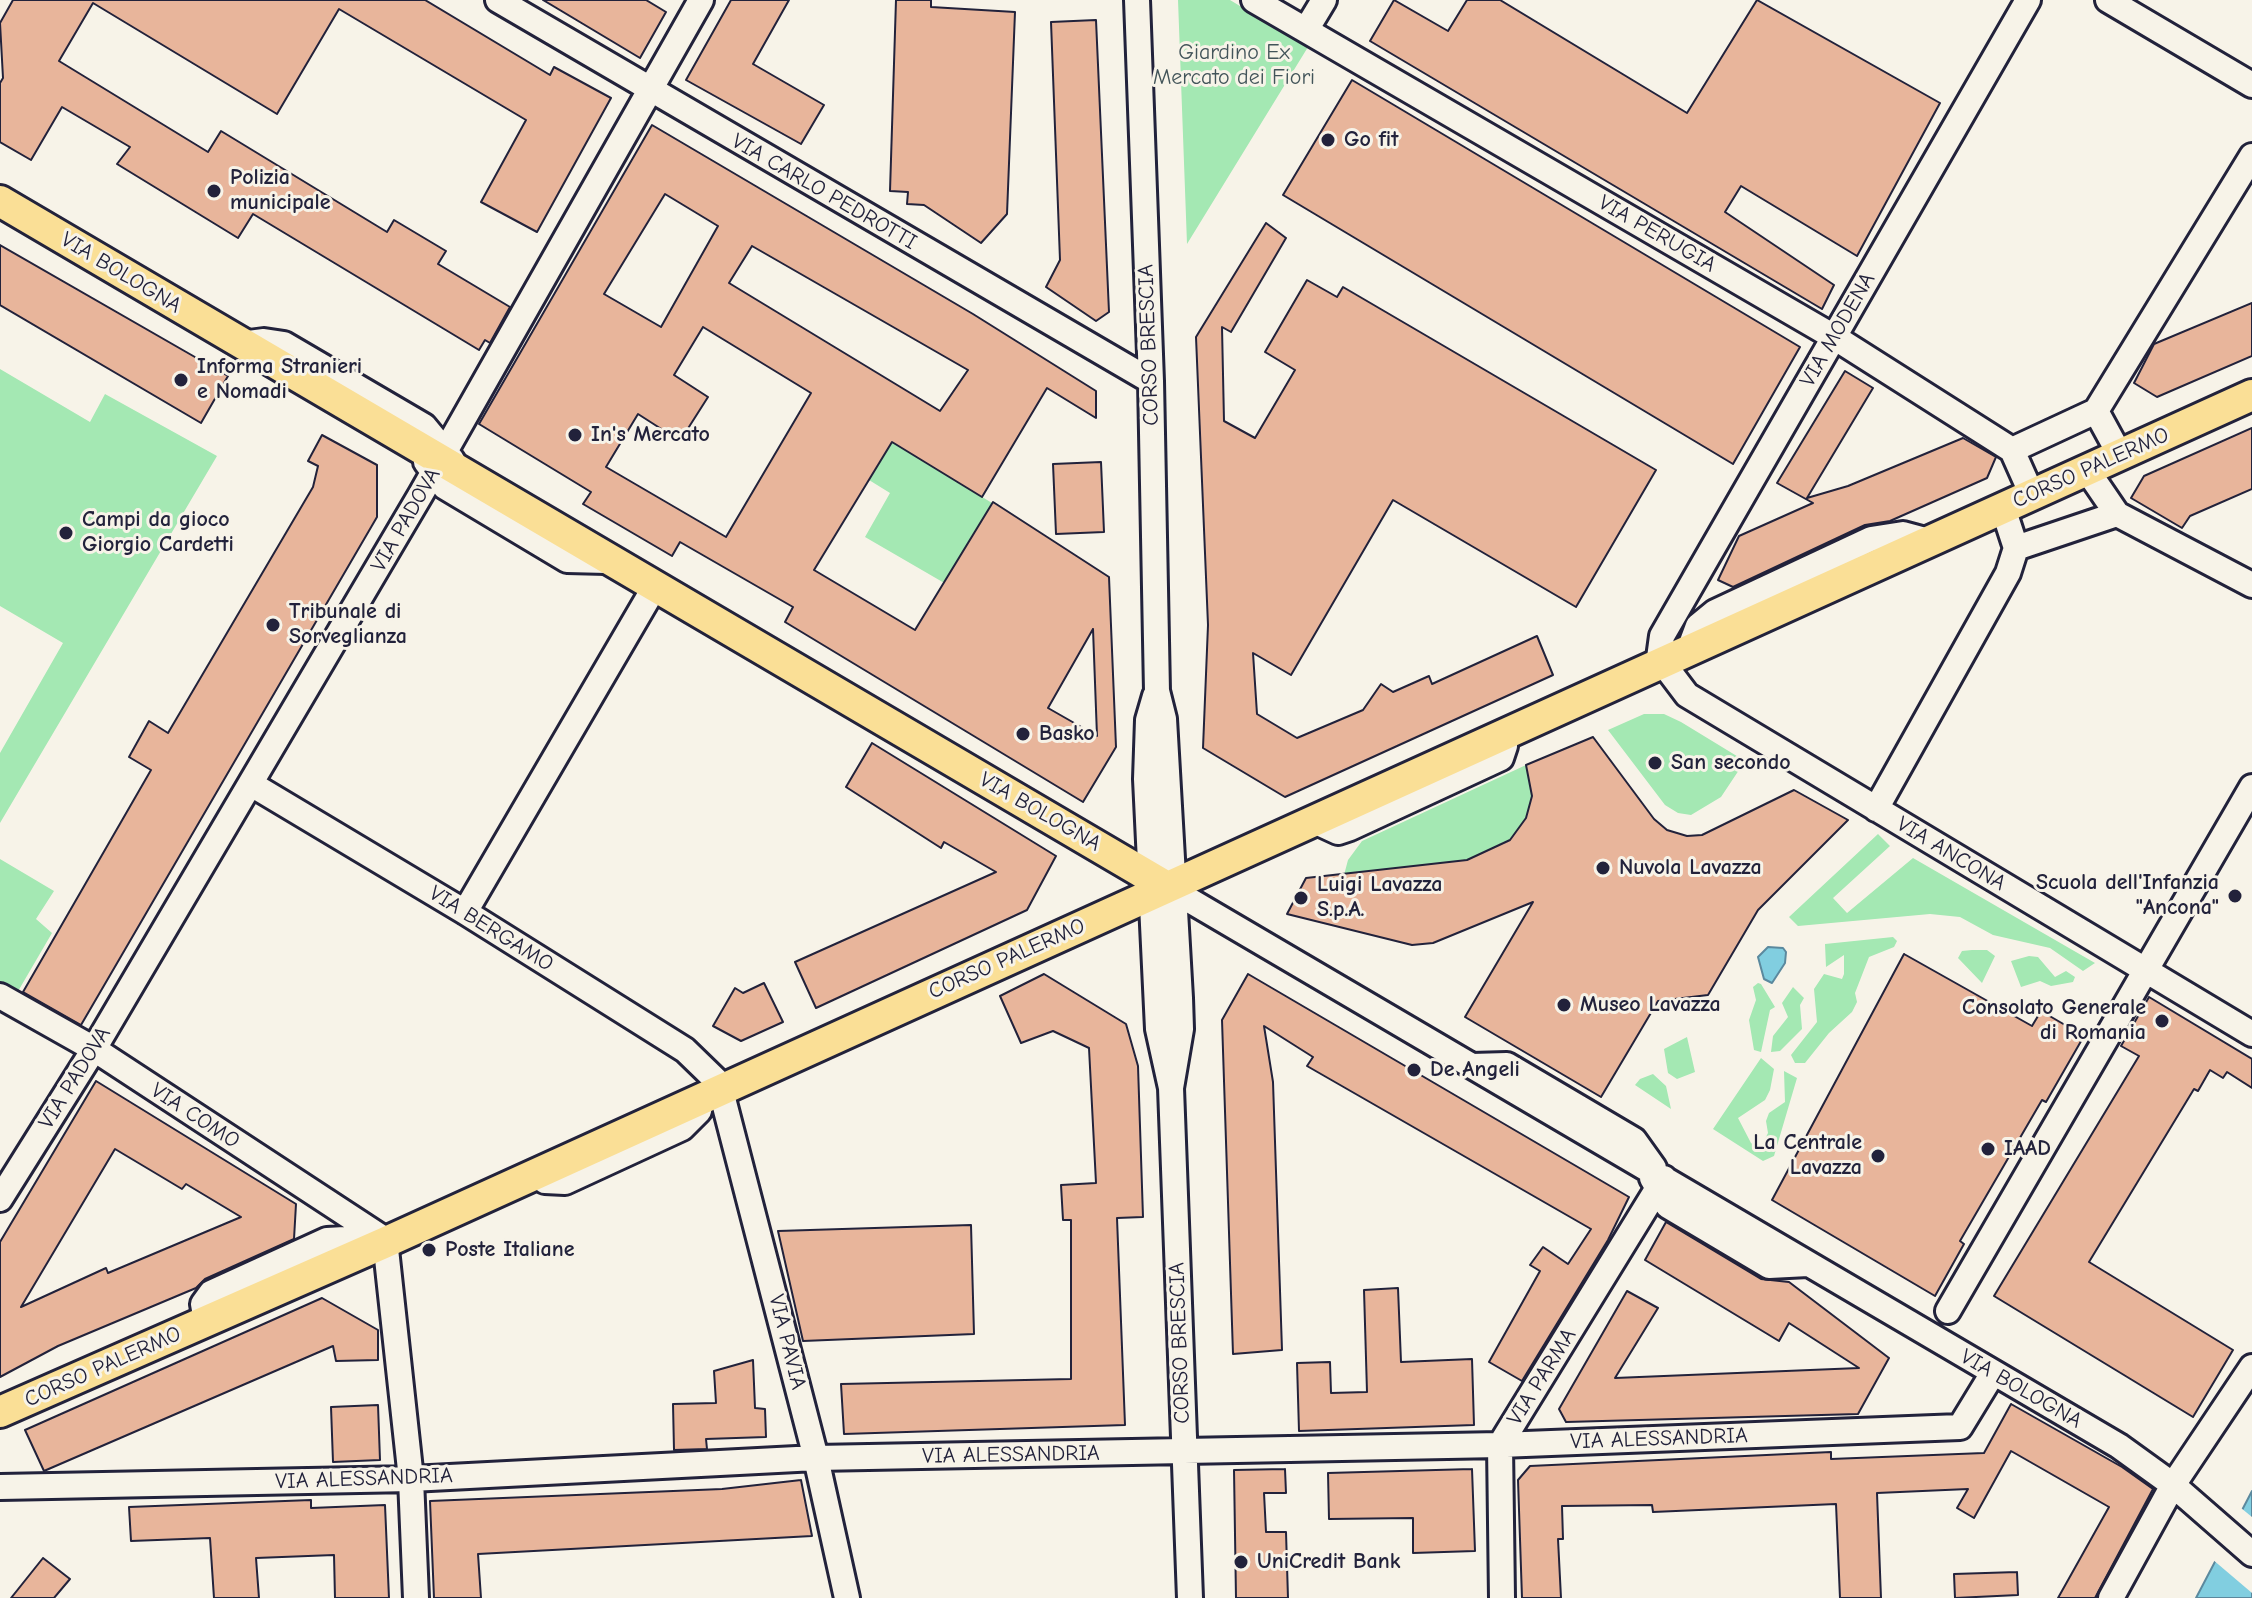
<!DOCTYPE html>
<style>
body{margin:0}
canvas{display:block;background:#f7f3e8}
</style>
<canvas width="2252" height="1598"></canvas>
<script>
const ctx = document.querySelector('canvas').getContext('2d');
ctx.lineJoin = 'round';
function fillPath(path, color) {
  ctx.fillStyle = color;
  ctx.fill(path, 'evenodd');
}
function toPath(rows) {
  const path = new Path2D();
  for (const r of rows) {
    path.moveTo(r[0], r[1]);
    for (let i = 2; i < r.length; i += 2) path.lineTo(r[i], r[i + 1]);
  }
  return path;
}
function stroke(path, color, width, dash) {
  ctx.strokeStyle = color;
  ctx.lineWidth = width;
  ctx.lineCap = dash ? 'butt' : 'round';
  ctx.setLineDash(dash || []);
  ctx.stroke(path);
}
function label(font, color, halo, rows, align = 'center') {
  ctx.font = font + ' "Comic Neue",sans-serif';
  ctx.lineWidth = 6;
  ctx.setLineDash([]);
  ctx.textBaseline = 'middle';
  ctx.strokeStyle = halo;
  ctx.fillStyle = color;
  for (const [text, x, y, turn = 0] of rows) {
    ctx.save();
    ctx.translate(x, y);
    ctx.rotate((+turn || 0) * Math.PI / 180);
    ctx.textAlign = isNaN(turn) ? turn : align;
    if (halo) ctx.strokeText(text, 0, 0);
    ctx.fillText(text, 0, 0);
    ctx.restore();
  }
}
const green = toPath([
 [1178,0,1230,0,1308,47,1187,244],
 [0,369,90,422,105,394,217,456,0,823,0,753,63,643,0,606],
 [892,442,992,503,946,584,865,537,890,493,869,480],
 [1644,714,1664,714,1681,722,1745,761,1721,797,1691,815,1678,813,1665,805,1608,730],
 [1526,765,1532,796,1526,818,1510,840,1467,860,1344,875,1348,860,1362,841],
 [1878,834,1890,846,1833,898,1847,913,1913,858,2095,963,2083,971,2050,948,1993,935,1960,917,1930,914,1798,926,1789,917],
 [0,859,54,891,36,919,52,933,17,993,0,983],
 [1893,937,1897,941,1894,947,1869,957,1855,993,1857,1002,1852,1012,1829,1033,1805,1063,1795,1063,1791,1055,1817,1022,1814,989,1824,974,1842,979,1844,974,1844,955,1826,967,1825,944],
 [1972,950,1987,950,1995,956,1982,983,1958,958,1962,951],
 [2029,956,2038,957,2055,977,2066,971,2075,977,2073,982,2051,986,2040,981,2021,987,2011,961],
 [1758,983,1761,984,1775,1007,1770,1010,1761,1052,1754,1050,1749,1020,1756,1000,1753,987],
 [1793,987,1804,998,1800,1005,1802,1029,1780,1051,1771,1052,1773,1036,1788,1017,1782,1003],
 [1687,1037,1695,1072,1677,1079,1668,1073,1664,1049],
 [1761,1058,1774,1069,1770,1090,1765,1100,1738,1118,1751,1143,1760,1149,1768,1133,1766,1121,1769,1113,1785,1102,1784,1071,1797,1078,1774,1156,1763,1161,1713,1129],
 [1653,1074,1666,1086,1671,1109,1635,1085,1640,1079]
]);
const water = toPath([
 [1768,947,1783,948,1786,952,1785,963,1772,983,1764,979,1758,957,1768,947],
 [2252,1491,2252,1598,2196,1598,2252,1491]
]);
const pier = toPath([
 [2241,1508,2252,1517,2252,1593,2212,1559]
]);
const building = toPath([
 [13,0,425,0,550,75,554,67,611,98,537,232,481,202,526,120,339,9,277,114,93,3,59,61,208,152,221,131,387,232,394,220,446,251,438,264,510,307,490,343,485,340,479,350,253,214,238,238,117,164,130,147,62,107,31,160,0,142,0,83,3,78,0,23,13,0],
 [543,0,646,0,666,12,640,58,543,0],
 [731,0,789,0,753,64,824,105,801,144,686,80,731,0],
 [896,0,931,0,931,7,1015,12,1007,214,981,243,924,205,907,204,908,192,890,191,896,0],
 [1394,0,1448,31,1467,0,1500,0,1687,113,1757,0,1940,103,1857,256,1741,186,1725,212,1834,285,1822,309,1370,41,1394,0],
 [1096,20,1109,312,1096,321,1046,287,1060,260,1051,22,1096,20],
 [1352,80,1800,347,1733,464,1283,195,1352,80],
 [652,125,973,314,1096,391,1096,418,1047,388,982,497,892,442,814,570,915,630,993,502,1109,577,1116,747,1083,802,785,622,793,607,680,542,672,556,583,504,591,492,479,424,652,125],
 [665,194,718,226,661,327,604,294,665,194],
 [752,246,968,370,940,411,729,283,752,246],
 [703,327,811,393,726,537,606,467,638,414,680,441,708,397,674,375,703,327],
 [1093,629,1097,736,1048,708,1093,629],
 [1266,223,1286,238,1231,332,1222,327,1224,421,1255,438,1295,370,1265,352,1307,280,1337,297,1343,287,1656,470,1576,607,1393,500,1291,675,1253,653,1257,714,1297,738,1363,710,1381,684,1393,692,1429,676,1432,684,1537,636,1553,675,1285,797,1203,748,1208,625,1196,337,1266,223],
 [0,245,228,376,201,423,0,305,0,245],
 [2252,303,2252,356,2157,397,2134,383,2154,344,2252,303],
 [1845,371,1873,388,1807,498,1848,486,1963,438,1996,457,1987,478,1890,521,1865,525,1733,587,1718,580,1739,536,1813,503,1777,483,1845,371],
 [2252,428,2252,489,2190,516,2182,528,2131,498,2144,476,2252,428],
 [322,435,377,465,377,517,81,1025,23,992,151,770,129,757,149,721,168,733,313,487,318,466,308,461,322,435],
 [1101,462,1104,532,1056,534,1053,464,1101,462],
 [1593,737,1654,819,1667,830,1687,836,1702,835,1794,790,1848,820,1758,910,1708,995,1658,1001,1601,1097,1465,1017,1533,902,1433,943,1412,945,1287,914,1306,878,1467,860,1510,840,1526,818,1532,796,1526,765,1593,737],
 [872,743,1056,856,1027,910,816,1008,795,962,996,872,944,842,941,848,846,787,872,743],
 [1904,954,2032,1026,2041,1011,2084,1036,2046,1102,2042,1100,1960,1241,1964,1244,1935,1296,1772,1200,1904,954],
 [1044,974,1126,1024,1138,1066,1143,1217,1117,1218,1125,1425,844,1434,841,1384,1071,1379,1071,1220,1063,1220,1061,1185,1096,1183,1089,1048,1053,1031,1021,1043,1000,996,1044,974],
 [1248,974,1629,1197,1608,1240,1522,1381,1489,1362,1540,1271,1530,1265,1543,1247,1568,1264,1591,1229,1307,1066,1313,1057,1264,1026,1273,1082,1282,1350,1233,1354,1222,1020,1248,974],
 [764,983,783,1022,741,1041,713,1026,735,988,743,993,764,983],
 [2149,997,2252,1059,2252,1088,2227,1072,2223,1078,2210,1070,2198,1091,2194,1089,2089,1262,2233,1350,2193,1417,1994,1296,2139,1056,2121,1046,2149,997],
 [96,1081,296,1204,294,1239,205,1279,196,1288,58,1346,0,1377,0,1242,96,1081],
 [115,1149,182,1189,186,1184,241,1217,108,1273,106,1268,21,1307,115,1149],
 [1666,1222,1761,1279,1789,1282,1889,1358,1858,1414,1566,1422,1559,1409,1627,1291,1658,1308,1615,1378,1859,1368,1789,1323,1779,1341,1645,1260,1666,1222],
 [971,1225,974,1334,803,1341,778,1231,971,1225],
 [1398,1288,1401,1362,1472,1359,1474,1425,1299,1431,1297,1363,1330,1362,1331,1393,1367,1392,1364,1290,1398,1288],
 [322,1298,378,1330,378,1360,336,1361,333,1346,44,1471,25,1430,322,1298],
 [753,1360,755,1408,765,1409,766,1437,706,1439,707,1449,674,1450,673,1404,716,1403,714,1371,753,1360],
 [2011,1404,2122,1467,2153,1489,2095,1598,2058,1598,2109,1507,2011,1451,1974,1518,1957,1508,1968,1489,1877,1493,1881,1598,1840,1598,1836,1504,1653,1512,1652,1505,1562,1506,1563,1539,1558,1539,1561,1598,1522,1598,1518,1480,1530,1466,1831,1452,1831,1459,1984,1453,2011,1404],
 [378,1405,380,1460,333,1462,331,1407,378,1405],
 [1285,1469,1286,1493,1264,1493,1266,1532,1286,1532,1288,1598,1236,1598,1234,1470,1285,1469],
 [1472,1469,1475,1551,1413,1553,1413,1518,1329,1519,1328,1473,1472,1469],
 [801,1480,812,1536,478,1554,481,1598,434,1598,430,1501,722,1489,801,1480],
 [311,1500,311,1508,385,1505,389,1598,335,1598,334,1555,256,1558,259,1598,214,1598,210,1538,131,1541,129,1507,311,1500],
 [43,1558,70,1579,54,1598,11,1598,43,1558],
 [2017,1572,2018,1595,1955,1598,1954,1574,2017,1572]
]);
const minor = toPath([
 [498,0,1151,381],
 [1137,0,1151,381,1157,691,1164,719,1180,998,1181,1029,1171,1088],
 [1254,0,1834,337,2012,450,2032,495],
 [2028,0,1662,636,1659,658,1687,695,2252,1034],
 [2108,0,2252,85],
 [1306,30,1324,0],
 [241,344,264,341,284,344,424,426,452,460],
 [2096,411,2120,455],
 [2012,450,2096,411,2252,156],
 [426,462,445,487,567,560,607,561],
 [2087,470,2117,514,2252,585],
 [2016,548,2117,514],
 [1689,650,1698,626,1715,612,1871,539,1903,534,1929,541],
 [1155,696,1148,720,1146,779,1158,1029,1171,1088,1190,1598],
 [251,784,465,912,685,1050,719,1083,816,1458,847,1598],
 [1876,809,2008,573,2016,548,2003,508],
 [1312,820,1338,832,1350,828,1501,758,1505,746,1501,734],
 [1167,887,2119,1446,2173,1485,2252,1554],
 [465,912,654,588],
 [0,996,94,1049,381,1237,386,1249,411,1479,416,1598],
 [1472,1066,1507,1065,1634,1140,1654,1168],
 [539,1172,545,1181,565,1182,682,1128,699,1111,701,1098],
 [1652,1178,1668,1206,1769,1266,1808,1264],
 [0,1199,94,1049,421,494,701,0],
 [1948,1311,2252,787],
 [206,1321,203,1304,211,1293,327,1240,345,1239,361,1252],
 [0,1487,411,1479,816,1458,1500,1445,1960,1427,1993,1373],
 [1502,1598,1500,1445,1664,1178],
 [2111,1598,2173,1485,2252,1367]
]);
const major = toPath([
 [0,201,1167,887],
 [0,1412,384,1243,2252,395]
]);
const markers = [
 [1328,140,8,"#22223b"],
 [214,191,8,"#22223b"],
 [181,380,8,"#22223b"],
 [575,435,8,"#22223b"],
 [66,533,8,"#22223b"],
 [273,625,8,"#22223b"],
 [1023,734,8,"#22223b"],
 [1655,763,8,"#22223b"],
 [1603,868,8,"#22223b"],
 [2235,896,8,"#22223b"],
 [1301,898,8,"#22223b"],
 [1564,1005,8,"#22223b"],
 [2162,1021,8,"#22223b"],
 [1414,1070,8,"#22223b"],
 [1988,1149,8,"#22223b"],
 [1878,1156,8,"#22223b"],
 [429,1250,8,"#22223b"],
 [1241,1562,8,"#22223b"]
];
const parkNames = [
 ["Giardino Ex",1234,53],
 ["Mercato dei Fiori",1234,78]
];
const poiNames = [
 ["Go fit",1344,140],
 ["Polizia",230,178],
 ["municipale",230,203],
 ["Informa Stranieri",197,367],
 ["e Nomadi",197,392],
 ["In's Mercato",591,435],
 ["Campi da gioco",82,520],
 ["Giorgio Cardetti",82,545],
 ["Tribunale di",289,612],
 ["Sorveglianza",289,637],
 ["Basko",1039,734],
 ["San secondo",1671,763],
 ["Nuvola Lavazza",1619,868],
 ["Scuola dell'Infanzia",2219,883,"right"],
 ["\"Ancona\"",2219,908,"right"],
 ["Luigi Lavazza",1317,885],
 ["S.p.A.",1317,910],
 ["Museo Lavazza",1580,1005],
 ["Consolato Generale",2146,1008,"right"],
 ["di Romania",2146,1033,"right"],
 ["De Angeli",1430,1070],
 ["La Centrale",1862,1143,"right"],
 ["Lavazza",1862,1168,"right"],
 ["IAAD",2004,1149],
 ["Poste Italiane",445,1250],
 ["UniCredit Bank",1257,1562]
];
const streetNames = [
 ["VIA CARLO PEDROTTI",824,192,30],
 ["VIA PERUGIA",1657,234,30],
 ["VIA BOLOGNA",121,273,31],
 ["VIA MODENA",1838,330,-60],
 ["CORSO BRESCIA",1149,345,-92],
 ["CORSO PALERMO",2091,468,-24],
 ["VIA PADOVA",406,520,-60],
 ["VIA BOLOGNA",1040,812,30],
 ["VIA ANCONA",1951,854,31],
 ["VIA BERGAMO",491,929,32],
 ["CORSO PALERMO",1007,959,-24],
 ["VIA PADOVA",75,1078,-58],
 ["VIA COMO",195,1116,33],
 ["VIA PAVIA",787,1342,76],
 ["CORSO BRESCIA",1180,1343,-92],
 ["CORSO PALERMO",103,1367,-24],
 ["VIA PARMA",1542,1377,-58],
 ["VIA BOLOGNA",2021,1389,30],
 ["VIA ALESSANDRIA",1659,1439,-2],
 ["VIA ALESSANDRIA",1011,1455,-1],
 ["VIA ALESSANDRIA",364,1479,-2]
];
fillPath(green, '#a4e8b3');
fillPath(water, '#81cee0');
stroke(water, '#5b899e', 2);
fillPath(pier, '#f7f3e8');
fillPath(building, '#e8b59b');
stroke(building, '#22223b', 2);
stroke(minor, '#22223b', 30);
stroke(major, '#22223b', 36);
stroke(minor, '#f7f3e8', 24);
stroke(major, '#fadf96', 30);
for (const [x, y, r, color] of markers) {
  const dot = new Path2D();
  dot.arc(x, y, r, 0, 2 * Math.PI);
  ctx.fillStyle = color;
  ctx.fill(dot);
  stroke(dot, '#f7f3e8', 3);
}
label('22px', '#425459', '#f7f3e8', parkNames);
label('bold 22px', '#22223b', '#f7f3e8', poiNames, 'left');
label('22px', '#22223b', '#f7f3e8', streetNames);
</script>
